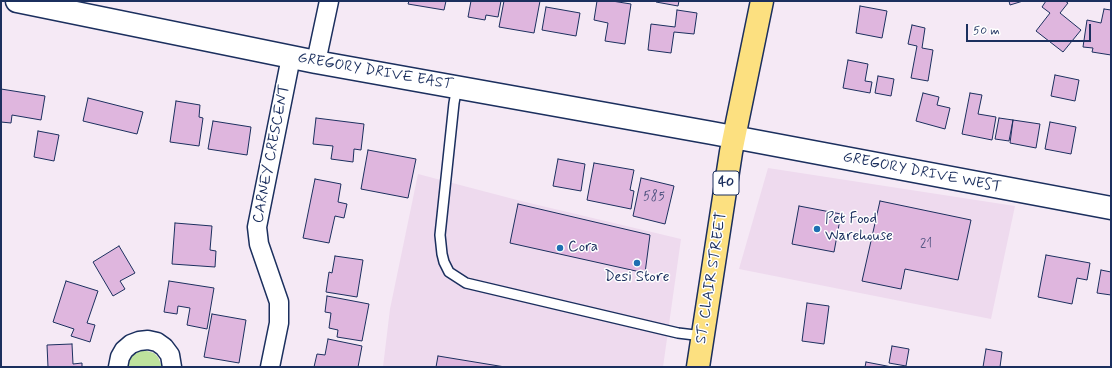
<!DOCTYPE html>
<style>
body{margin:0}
#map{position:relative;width:1112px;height:368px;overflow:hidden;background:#f5e9f5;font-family:Mynerve,sans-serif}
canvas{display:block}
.frame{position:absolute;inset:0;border:2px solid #1b2f5e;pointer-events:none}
.scale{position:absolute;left:966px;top:24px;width:125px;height:18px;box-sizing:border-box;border:2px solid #1b2f5e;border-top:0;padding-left:5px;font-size:12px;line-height:14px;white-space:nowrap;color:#1b2f5e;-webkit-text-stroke:3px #fff;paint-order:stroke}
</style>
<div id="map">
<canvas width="1112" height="368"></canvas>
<div class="frame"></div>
<div class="scale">50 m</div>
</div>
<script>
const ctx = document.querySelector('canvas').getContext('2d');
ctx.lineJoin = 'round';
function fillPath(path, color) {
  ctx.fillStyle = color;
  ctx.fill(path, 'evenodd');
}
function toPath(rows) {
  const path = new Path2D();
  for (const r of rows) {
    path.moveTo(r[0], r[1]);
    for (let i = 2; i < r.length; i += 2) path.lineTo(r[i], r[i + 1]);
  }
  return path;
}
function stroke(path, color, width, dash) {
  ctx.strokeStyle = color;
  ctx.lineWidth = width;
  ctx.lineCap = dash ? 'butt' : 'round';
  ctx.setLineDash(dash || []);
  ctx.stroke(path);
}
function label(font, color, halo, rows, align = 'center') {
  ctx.font = font + ' Mynerve,sans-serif';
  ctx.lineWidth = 3;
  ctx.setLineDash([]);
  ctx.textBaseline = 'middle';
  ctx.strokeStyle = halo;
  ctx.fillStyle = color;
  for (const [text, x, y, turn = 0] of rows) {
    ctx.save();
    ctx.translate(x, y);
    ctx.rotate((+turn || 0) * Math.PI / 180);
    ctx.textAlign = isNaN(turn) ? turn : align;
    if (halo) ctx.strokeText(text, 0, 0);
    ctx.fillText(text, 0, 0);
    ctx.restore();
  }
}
const built = toPath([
 [768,168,1015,206,991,319,739,269],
 [418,174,521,201,681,239,663,367,383,367,390,309]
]);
const green = toPath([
 [143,350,154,353,158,357,162,367,128,367,130,359,133,355,138,352]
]);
const building = toPath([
 [409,1,446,1,444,10,408,4,409,1],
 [471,1,501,1,498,17,486,15,485,20,468,17,471,1],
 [504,1,540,1,534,33,499,27,504,1],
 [597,1,612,1,631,4,625,44,605,41,608,23,594,20,597,1],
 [656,1,679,1,678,6,656,2,656,1],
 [1009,1,1023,1,1010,5,1009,1],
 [1046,1,1065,1,1068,3,1060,13,1081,30,1063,52,1036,31,1050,13,1042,7,1046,1],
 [860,6,887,11,882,38,856,33,860,6],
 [546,7,580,13,576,36,542,30,546,7],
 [1104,9,1111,10,1111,55,1092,52,1093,48,1083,47,1087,20,1101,23,1104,9],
 [677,10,697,13,694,34,674,32,671,53,648,50,651,24,675,27,677,10],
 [912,25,925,28,922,48,933,50,928,81,911,78,917,46,908,44,912,25],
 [848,60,868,64,865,81,872,82,870,93,843,88,848,60],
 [1055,75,1079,80,1075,101,1051,96,1055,75],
 [878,76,894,79,891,96,875,93,878,76],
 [1,89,45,96,41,120,12,115,11,123,1,122,1,89],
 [923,93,939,97,937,105,950,108,945,129,916,121,923,93],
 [970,93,982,95,978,114,996,117,992,140,962,134,970,93],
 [88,98,143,112,137,134,83,121,88,98],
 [176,101,200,105,199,117,203,118,199,146,170,142,176,101],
 [316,118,364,124,361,150,354,149,353,162,331,159,333,146,313,144,316,118],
 [999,118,1013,120,1009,141,995,139,999,118],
 [1013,120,1040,124,1036,148,1010,143,1013,120],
 [213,121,251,127,247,155,208,149,213,121],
 [1050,122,1076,127,1071,154,1045,149,1050,122],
 [38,131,59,135,54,161,34,157,38,131],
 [368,150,416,159,408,198,361,189,368,150],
 [558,159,585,164,581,191,553,186,558,159],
 [594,163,634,170,630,190,634,191,631,209,587,200,594,163],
 [641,178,674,186,665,224,633,216,641,178],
 [315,179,341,184,338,202,347,204,344,218,335,216,329,243,303,238,315,179],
 [880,201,971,220,958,280,905,269,901,289,862,281,880,201],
 [518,204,650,235,645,273,510,243,518,204],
 [799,206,841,214,834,252,792,244,799,206],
 [175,223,212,226,210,250,216,251,215,267,172,264,175,223],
 [119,246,135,273,120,281,125,289,113,296,93,262,119,246],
 [1046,255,1090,263,1087,280,1077,278,1072,304,1038,297,1046,255],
 [335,256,363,260,357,297,326,292,329,272,332,273,335,256],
 [1101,270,1111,272,1111,295,1097,293,1101,270],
 [66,281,98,291,87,323,95,325,90,342,71,336,74,329,53,322,66,281],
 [169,281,214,288,207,329,187,325,190,308,178,306,177,314,164,312,169,281],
 [327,296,369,304,362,341,337,337,338,330,329,328,331,313,325,312,327,296],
 [807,303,829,306,824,344,802,341,807,303],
 [212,314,246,320,239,363,204,357,212,314],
 [328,339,362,346,358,367,314,367,317,354,325,355,328,339],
 [72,344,73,364,82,363,82,367,48,367,47,345,72,344],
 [892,346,909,349,906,366,889,363,892,346],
 [986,349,1002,352,1000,367,983,367,986,349],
 [438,356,505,367,436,367,438,356],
 [866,362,892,367,865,367,866,362]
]);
const lane = toPath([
 [457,87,454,103,440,235,442,254,444,262,449,272,466,283,678,333,703,336]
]);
const street = toPath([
 [316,62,329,1],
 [118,367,120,357,124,350,131,344,139,341,148,340,157,342,164,347,170,355,172,367],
 [270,367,279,323,279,302,259,244,257,227,291,57]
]);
const secondary = toPath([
 [17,1,316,62,712,133,1111,208]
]);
const primary = toPath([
 [698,367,731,152,762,1]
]);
const markers = [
 [817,229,4,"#1f6fb2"],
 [560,248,4,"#1f6fb2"],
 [637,263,4,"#1f6fb2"]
];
const numberNames = [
 ["585",654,197],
 ["21",926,244]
];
const shields = [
 [726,183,26]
];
const shieldNames = [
 ["40",726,183]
];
const streetNames = [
 ["GREGORY DRIVE EAST",375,72,10],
 ["CARNEY CRESCENT",272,154,-79],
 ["GREGORY DRIVE WEST",922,173,11],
 ["ST. CLAIR STREET",712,278,-81]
];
const poiNames = [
 ["Pet Food",825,220],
 ["Warehouse",825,237],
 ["Cora",568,248],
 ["Desi Store",637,278,"center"]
];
fillPath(built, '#eedaee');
fillPath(green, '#bee29d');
fillPath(building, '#dfb6de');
stroke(building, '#1b2f5e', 1);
stroke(lane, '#1b2f5e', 12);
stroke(street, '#1b2f5e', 21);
stroke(secondary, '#1b2f5e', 25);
stroke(primary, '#1b2f5e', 25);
stroke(lane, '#fff', 9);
stroke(street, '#fff', 18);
stroke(secondary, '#fff', 22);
stroke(primary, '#fce080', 22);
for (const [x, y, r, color] of markers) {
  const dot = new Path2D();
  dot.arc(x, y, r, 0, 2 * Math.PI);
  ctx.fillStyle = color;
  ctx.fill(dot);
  stroke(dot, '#fff', 1.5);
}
label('13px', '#4c517e', null, numberNames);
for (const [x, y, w] of shields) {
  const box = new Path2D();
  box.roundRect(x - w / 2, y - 12, w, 24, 3);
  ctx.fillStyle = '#fff';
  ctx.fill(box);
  stroke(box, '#1b2f5e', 1);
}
label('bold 14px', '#1b2f5e', null, shieldNames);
label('15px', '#1b2f5e', '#fff', streetNames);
label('15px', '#1b2f5e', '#fff', poiNames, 'left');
</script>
